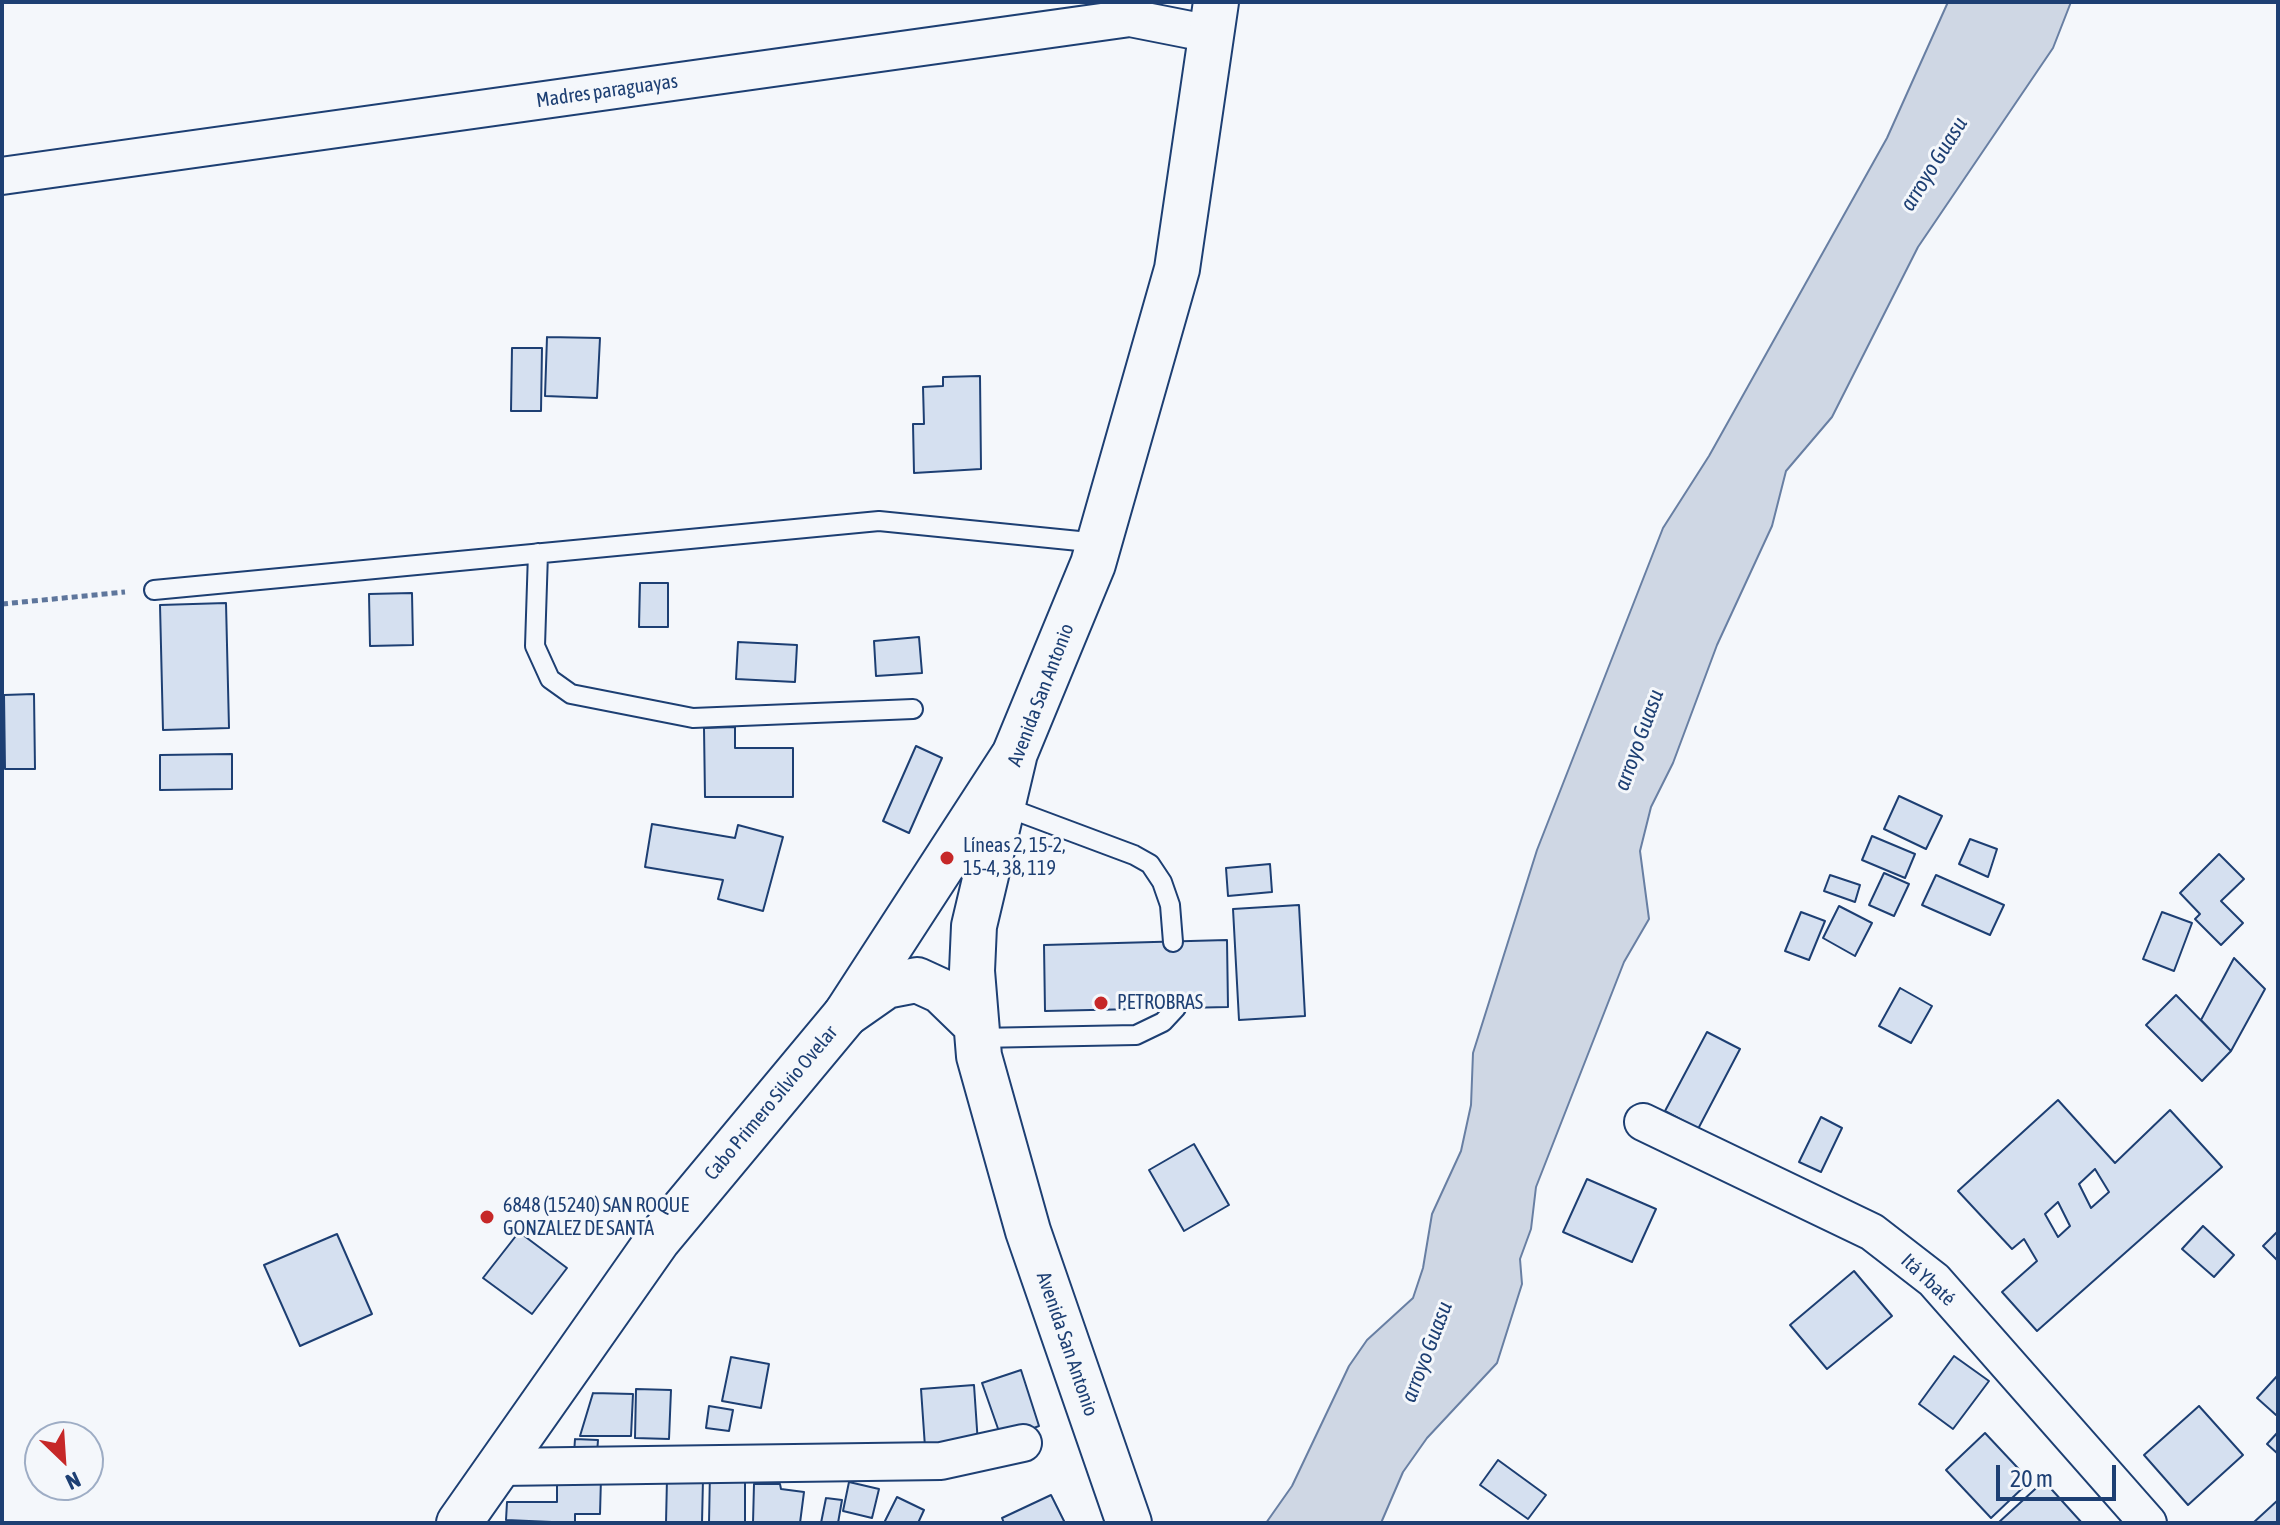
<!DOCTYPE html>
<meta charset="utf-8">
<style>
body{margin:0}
#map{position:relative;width:2280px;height:1525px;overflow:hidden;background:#f4f7fb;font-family:"Asap Condensed",sans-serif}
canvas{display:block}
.frame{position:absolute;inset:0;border:4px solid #1d3f73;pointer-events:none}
.north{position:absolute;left:24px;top:1421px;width:80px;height:80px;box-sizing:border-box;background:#f4f7fb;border:2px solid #9eadc5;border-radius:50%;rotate:155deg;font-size:22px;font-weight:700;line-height:32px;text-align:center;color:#1d3f73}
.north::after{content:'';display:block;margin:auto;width:28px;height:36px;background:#c62828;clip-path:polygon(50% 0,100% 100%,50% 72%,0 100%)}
.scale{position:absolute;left:1996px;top:1465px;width:120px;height:36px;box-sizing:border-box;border:4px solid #1d3f73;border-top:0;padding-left:10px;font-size:24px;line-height:28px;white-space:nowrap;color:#1d3f73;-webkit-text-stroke:6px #f4f7fb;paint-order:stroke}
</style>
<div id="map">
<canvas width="2280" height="1525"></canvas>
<div class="frame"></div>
<div class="north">N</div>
<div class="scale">20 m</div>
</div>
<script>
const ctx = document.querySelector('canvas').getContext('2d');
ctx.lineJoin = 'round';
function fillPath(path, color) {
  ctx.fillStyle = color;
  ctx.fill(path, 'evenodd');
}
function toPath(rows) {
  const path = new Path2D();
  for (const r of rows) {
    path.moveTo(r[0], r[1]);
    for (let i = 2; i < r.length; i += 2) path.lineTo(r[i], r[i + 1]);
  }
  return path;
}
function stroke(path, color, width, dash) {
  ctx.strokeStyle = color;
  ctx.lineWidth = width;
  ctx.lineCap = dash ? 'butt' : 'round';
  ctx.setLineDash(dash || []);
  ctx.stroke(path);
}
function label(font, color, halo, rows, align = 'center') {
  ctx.font = font + ' "Asap Condensed",sans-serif';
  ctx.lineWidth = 6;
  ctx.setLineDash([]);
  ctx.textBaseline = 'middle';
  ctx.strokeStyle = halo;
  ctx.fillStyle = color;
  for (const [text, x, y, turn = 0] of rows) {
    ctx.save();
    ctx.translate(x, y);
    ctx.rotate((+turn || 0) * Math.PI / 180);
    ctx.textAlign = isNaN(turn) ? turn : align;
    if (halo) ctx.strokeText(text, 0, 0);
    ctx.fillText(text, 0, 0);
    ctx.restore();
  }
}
const water = toPath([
 [1948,2,2071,2,2053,48,1918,247,1832,417,1786,471,1772,526,1717,645,1673,763,1651,807,1640,851,1649,919,1624,962,1536,1187,1531,1229,1520,1259,1522,1284,1497,1363,1427,1438,1403,1472,1381,1523,1266,1523,1292,1486,1349,1366,1367,1340,1413,1298,1423,1268,1432,1214,1461,1151,1471,1105,1473,1053,1537,850,1663,528,1709,456,1887,138,1948,2]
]);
const building = toPath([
 [547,337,600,338,597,398,545,396,547,337],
 [512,348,542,348,541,411,511,411,512,348],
 [980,376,981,469,914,473,913,424,924,424,923,387,943,386,943,377,980,376],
 [640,583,668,583,668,627,639,627,640,583],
 [412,593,413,645,370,646,369,594,412,593],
 [226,603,229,728,163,730,160,605,226,603],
 [919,637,922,673,876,676,874,641,919,637],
 [738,642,797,645,795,682,736,679,738,642],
 [34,694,35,769,5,769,4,695,34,694],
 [735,727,735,748,793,748,793,797,705,797,704,728,735,727],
 [916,746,942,758,909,833,883,821,916,746],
 [232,754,232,789,160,790,160,755,232,754],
 [1899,796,1942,816,1926,849,1884,829,1899,796],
 [652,824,735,838,738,825,783,837,763,911,718,899,723,880,645,867,652,824],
 [1872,836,1915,854,1905,878,1862,860,1872,836],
 [1970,839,1997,849,1988,877,1959,864,1970,839],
 [2219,854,2244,879,2221,901,2243,923,2221,945,2195,919,2200,914,2180,893,2219,854],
 [1270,864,1272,892,1228,896,1226,868,1270,864],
 [1884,873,1909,884,1894,916,1869,905,1884,873],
 [1830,875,1860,885,1855,902,1824,891,1830,875],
 [1936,875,2004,905,1990,935,1922,905,1936,875],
 [1299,905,1305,1016,1239,1020,1233,909,1299,905],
 [1839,906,1872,923,1855,956,1823,938,1839,906],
 [1801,912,1825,921,1809,960,1785,951,1801,912],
 [2162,912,2192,923,2174,971,2143,959,2162,912],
 [1227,940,1228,1007,1045,1011,1044,945,1227,940],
 [2234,958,2265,989,2231,1051,2201,1020,2234,958],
 [1900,988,1932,1006,1911,1043,1879,1026,1900,988],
 [2176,995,2231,1051,2202,1081,2146,1025,2176,995],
 [1707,1032,1740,1049,1698,1129,1665,1111,1707,1032],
 [2058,1100,2115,1163,2170,1110,2222,1167,2037,1331,2002,1292,2037,1261,2024,1239,2012,1249,1958,1191,2058,1100],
 [2095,1169,2109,1192,2091,1208,2079,1184,2095,1169],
 [2058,1202,2070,1226,2058,1237,2045,1214,2058,1202],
 [1821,1117,1842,1128,1821,1172,1799,1162,1821,1117],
 [1194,1144,1229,1205,1184,1231,1149,1170,1194,1144],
 [1587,1179,1656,1209,1632,1262,1563,1232,1587,1179],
 [2203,1226,2234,1255,2214,1277,2182,1249,2203,1226],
 [2278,1231,2278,1261,2263,1246,2278,1231],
 [519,1232,567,1268,532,1314,483,1278,519,1232],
 [337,1234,372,1314,300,1346,264,1265,337,1234],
 [1854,1271,1892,1316,1827,1369,1790,1325,1854,1271],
 [1954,1356,1989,1381,1953,1429,1919,1404,1954,1356],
 [731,1357,769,1364,761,1408,722,1401,731,1357],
 [1021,1370,1039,1426,1002,1440,982,1383,1021,1370],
 [2278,1375,2278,1413,2276,1415,2257,1398,2278,1375],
 [974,1385,978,1444,925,1447,921,1389,974,1385],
 [636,1389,671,1390,669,1439,635,1438,636,1389],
 [593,1393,633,1394,631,1436,580,1436,593,1393],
 [709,1406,733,1410,729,1431,706,1428,709,1406],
 [2199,1406,2243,1455,2188,1505,2144,1455,2199,1406],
 [2278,1432,2278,1454,2267,1444,2278,1432],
 [1985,1433,2030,1481,1991,1518,1946,1470,1985,1433],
 [575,1439,598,1440,597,1454,574,1454,575,1439],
 [1498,1460,1546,1495,1528,1519,1480,1485,1498,1460],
 [710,1471,745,1471,745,1523,709,1523,710,1471],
 [557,1476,601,1478,600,1514,575,1514,575,1523,506,1520,507,1502,557,1502,557,1476],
 [667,1478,703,1479,702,1523,666,1523,667,1478],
 [2044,1481,2082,1523,1998,1523,2044,1481],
 [849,1482,879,1489,872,1518,843,1511,849,1482],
 [754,1484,780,1484,781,1489,804,1492,800,1523,753,1523,754,1484],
 [1051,1495,1065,1523,1004,1523,1002,1518,1051,1495],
 [897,1497,924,1510,918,1523,884,1523,897,1497],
 [826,1498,842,1500,838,1523,821,1523,826,1498],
 [2278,1500,2278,1523,2253,1523,2278,1500]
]);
const path = toPath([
 [2,604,125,592]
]);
const lane = toPath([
 [538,553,535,646,550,679,571,694,693,718,913,709],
 [154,590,879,521,1099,543],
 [1003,806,1134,855,1150,864,1162,882,1170,905,1173,942],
 [977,1038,1136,1035,1163,1022,1176,1008]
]);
const street = toPath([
 [2,176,1130,18,1211,34],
 [1643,1122,1872,1232,1934,1280,2148,1523],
 [500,1467,941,1461,1023,1443]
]);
const secondary = toPath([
 [459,1523,657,1241,846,1014,1012,758]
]);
const primary = toPath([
 [846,1014,886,986,917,980,941,991,975,1024],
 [1129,1523,1028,1231,979,1056,972,971,974,926,1015,753,1093,564,1177,269,1216,2]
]);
const markers = [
 [947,858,8,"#c62828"],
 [1101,1003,8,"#c62828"],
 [487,1217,8,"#c62828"]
];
const streetNames = [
 ["Madres paraguayas",607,91,-8],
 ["Avenida San Antonio",1041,695,-69],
 ["Cabo Primero Silvio Ovelar",771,1103,-50],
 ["Itá Ybaté",1928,1280,43],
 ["Avenida San Antonio",1067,1344,71]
];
const poiNames = [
 ["Líneas 2, 15-2,",963,846],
 ["15-4, 38, 119",963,869],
 ["PETROBRAS",1117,1003],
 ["6848 (15240) SAN ROQUE",503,1206],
 ["GONZALEZ DE SANTA",503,1229]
];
const waterNames = [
 ["arroyo Guasu",1934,164,-58],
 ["arroyo Guasu",1639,740,-70],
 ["arroyo Guasu",1427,1352,-69]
];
fillPath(water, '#cfd7e4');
stroke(water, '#687fa3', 2);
fillPath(building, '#d5e0f0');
stroke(building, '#1d3f73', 2);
stroke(lane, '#1d3f73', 22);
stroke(street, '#1d3f73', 40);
stroke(secondary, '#1d3f73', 48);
stroke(primary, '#1d3f73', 48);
stroke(path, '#5e769c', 5, [6, 4]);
stroke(lane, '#f4f7fb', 18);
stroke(street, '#f4f7fb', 36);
stroke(secondary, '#f4f7fb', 44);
stroke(primary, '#f4f7fb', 44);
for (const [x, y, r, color] of markers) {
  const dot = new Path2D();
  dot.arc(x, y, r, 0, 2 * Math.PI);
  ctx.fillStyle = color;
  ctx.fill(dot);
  stroke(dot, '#f4f7fb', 3);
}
label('20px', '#1d3f73', '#f4f7fb', streetNames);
label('20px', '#1d3f73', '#f4f7fb', poiNames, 'left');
label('italic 22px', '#1d3f73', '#f4f7fb', waterNames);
</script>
